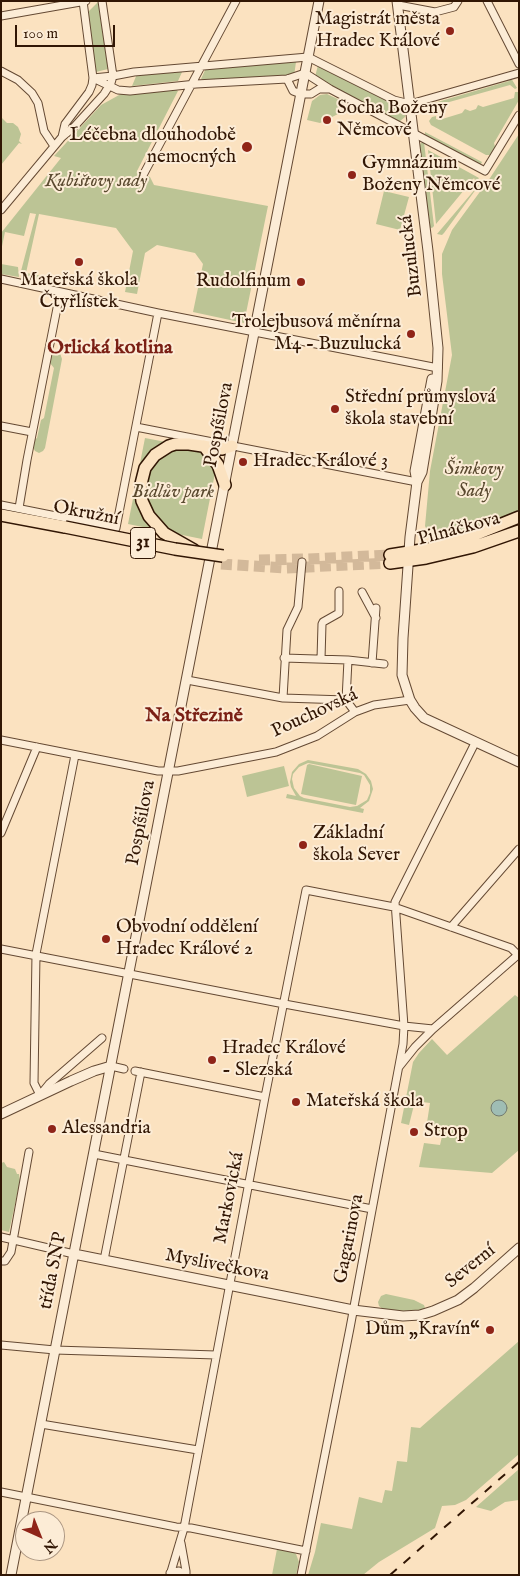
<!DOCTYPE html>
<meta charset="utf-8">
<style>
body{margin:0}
#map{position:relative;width:520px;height:1576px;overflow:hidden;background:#fbe2c0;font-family:"IM FELL English",serif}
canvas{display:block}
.frame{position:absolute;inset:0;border:2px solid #311604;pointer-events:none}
.north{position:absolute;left:15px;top:1511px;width:50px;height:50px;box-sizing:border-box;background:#fcecd6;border:1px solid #ab9682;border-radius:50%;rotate:136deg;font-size:14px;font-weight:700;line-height:20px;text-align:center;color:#311604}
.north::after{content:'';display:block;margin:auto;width:18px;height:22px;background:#8f2418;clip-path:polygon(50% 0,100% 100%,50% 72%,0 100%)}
.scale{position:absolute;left:15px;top:25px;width:100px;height:22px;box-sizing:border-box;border:2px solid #311604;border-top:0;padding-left:6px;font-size:15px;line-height:18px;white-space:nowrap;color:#311604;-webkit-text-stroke:4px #fcecd6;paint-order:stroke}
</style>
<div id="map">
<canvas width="520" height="1576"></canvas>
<div class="frame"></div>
<div class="north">N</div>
<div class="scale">100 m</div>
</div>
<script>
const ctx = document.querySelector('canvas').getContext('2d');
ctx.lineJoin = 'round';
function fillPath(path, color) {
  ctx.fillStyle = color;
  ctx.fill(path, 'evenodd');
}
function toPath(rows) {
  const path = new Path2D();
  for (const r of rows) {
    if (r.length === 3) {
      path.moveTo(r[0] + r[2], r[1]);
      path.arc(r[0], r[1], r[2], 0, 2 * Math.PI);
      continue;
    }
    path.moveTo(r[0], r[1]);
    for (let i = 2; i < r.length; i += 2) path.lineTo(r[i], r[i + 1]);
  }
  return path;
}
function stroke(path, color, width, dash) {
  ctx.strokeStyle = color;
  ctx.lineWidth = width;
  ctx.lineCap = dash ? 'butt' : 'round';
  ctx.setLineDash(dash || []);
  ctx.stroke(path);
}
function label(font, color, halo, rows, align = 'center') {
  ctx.font = font + ' "IM FELL English",serif';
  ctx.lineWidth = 4;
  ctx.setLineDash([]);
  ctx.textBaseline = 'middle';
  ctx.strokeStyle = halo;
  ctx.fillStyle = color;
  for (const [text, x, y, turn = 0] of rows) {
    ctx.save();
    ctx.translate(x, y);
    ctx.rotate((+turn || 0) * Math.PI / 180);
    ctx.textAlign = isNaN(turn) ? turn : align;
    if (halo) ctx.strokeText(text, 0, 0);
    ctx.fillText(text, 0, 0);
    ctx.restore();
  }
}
const green = toPath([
 [98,2,108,69,96,72,88,12],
 [296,62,294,76,205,81,201,79,206,68],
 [318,65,403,107,405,110,405,117,399,122,395,121,315,77],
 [183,70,178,81,132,86,137,74],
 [511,78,517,88,515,89,510,85,435,106,433,108,434,112,430,112,427,108,426,105,429,102,434,103,509,81],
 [175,89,178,91,137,171,150,177,154,185,268,206,244,323,193,312,203,264,195,253,157,245,145,253,137,294,125,292,133,251,116,228,39,214,26,273,58,279,57,284,25,278,21,271,36,214,30,213,24,236,5,232,1,251,1,233,61,158,54,156,101,105,121,94],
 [515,92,519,92,519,100,494,143,496,150,492,155,486,155,431,125,429,121,432,117,436,116,436,119,439,120,462,113,465,109,470,111,476,109,478,105,483,107,514,98],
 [327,94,344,102,338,114,320,123,307,120,312,101,320,95],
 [1,117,7,123,13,123,18,127,21,134,19,141,22,144,19,143,1,165],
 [425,132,482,162,480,166,425,137],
 [519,134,519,512,485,524,437,537,438,533,428,532,425,526,430,471,452,355,442,274,442,254,452,230,490,178],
 [424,142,434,226,432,228,429,227,419,147,421,143],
 [428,150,479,178,476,182,474,178,436,224],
 [482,181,444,233,442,235,437,234],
 [384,191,409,197,400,230,376,224],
 [1,264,18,267,19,277,1,274],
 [54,352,60,353,62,359,45,448,43,451,39,453,35,451,33,447,34,440,37,438,41,420,44,418,54,368,50,363,52,354],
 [145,438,197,448,206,454,216,468,202,539,128,524],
 [308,760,358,769,366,774,371,781,373,789,369,801,360,808,364,809,363,813,286,798,287,794,296,796,291,787,290,782,292,772,299,764],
 [308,763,360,773,364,775,370,785,370,793,367,800,357,806,350,807,304,798,300,796,294,788,292,779,293,774,299,767],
 [309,764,362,776,356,805,301,794,307,765],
 [284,766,289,786,247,797,242,776],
 [515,995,519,998,519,1150,492,1173,419,1167,424,1143,440,1145,443,1132,426,1129,430,1103,415,1101,409,1125,401,1123,413,1062,419,1053,432,1039,447,1055],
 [4,1162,7,1167,15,1169,17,1174,19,1174,20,1181,9,1232,1,1230,1,1163],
 [386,1294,414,1300,424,1305,425,1308,423,1310,408,1311,384,1310,379,1306,378,1302,381,1296],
 [519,1341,519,1454,466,1500,455,1505,442,1506,435,1528,379,1562,363,1575,308,1575,315,1552,321,1523,352,1529,359,1497,382,1503,385,1490,392,1491,397,1461,407,1462,411,1427,420,1428],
 [519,1469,519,1500,505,1502,491,1511,476,1507],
 [277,1549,293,1552,296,1554,299,1562,296,1575,272,1575]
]);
const water = toPath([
 [499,1108,8]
]);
const primaryTunnel = toPath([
 [259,560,308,559,390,555],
 [221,564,286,568,390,563]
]);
const minor = toPath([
 [487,1,519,64],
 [398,5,435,12,454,7,458,1],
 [1,16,86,1],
 [1,71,18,80,32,93,38,103,44,131,54,146],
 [93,78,118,90,130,91,196,84,287,79,305,73,330,89,485,171,519,115],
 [93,78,113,76,134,72,308,57,394,100,410,104,519,73],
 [287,79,293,91,301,94,311,94,319,89,330,89],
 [62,137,65,124,89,92,92,85,93,78,83,1],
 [141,179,236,1],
 [1,210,62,137,74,127,104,94,111,83,113,76,102,1],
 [1,279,158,313,438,368],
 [1,426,32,432],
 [136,427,417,482],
 [1,505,116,528,158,313],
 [19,508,27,460,60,293],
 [362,592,376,618],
 [284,658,348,660,384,664],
 [321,659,322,624,323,622,339,613,339,591],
 [348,660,346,700,355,712],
 [372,663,376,608],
 [187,680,283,698,346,700],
 [283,698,287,630,298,607,302,562],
 [1,740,158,771,178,771,276,752,317,736,355,712,374,705,410,700],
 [75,755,36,954,34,1083,40,1095,49,1084,102,1038],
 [1,833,37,747],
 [451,927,519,849],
 [1,949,279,1003,404,1026,433,1029],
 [111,1066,124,1069],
 [399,1067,415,1047,433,1029,519,954],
 [135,1071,265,1097],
 [94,1154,372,1209],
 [1,1237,74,1254],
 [104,1260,141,1072],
 [1,1261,5,1261,11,1252,29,1152],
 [1,1345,55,1350,216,1355],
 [41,1424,198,1450],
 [1,1492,176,1527,191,1528,306,1551],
 [181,1543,186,1571,186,1575],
 [170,1573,179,1571,184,1575],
 [170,1575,184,1528,265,1097,306,890,394,907,511,948,519,956],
 [301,1575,350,1328,403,1044,404,1026,395,902,475,743]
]);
const tertiary = toPath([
 [397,1,428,251,438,348,437,381,422,472,417,482,410,537,403,638,402,675,410,700,415,708,424,718,519,762],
 [417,482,415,471,432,379],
 [1,1114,71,1081,94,1071,111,1066],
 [74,1254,353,1310,403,1316,420,1315,433,1311,458,1300,474,1288,519,1248],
 [11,1575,319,1]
]);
const primary = toPath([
 [204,446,218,465,225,485],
 [1,515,65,527],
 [194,550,164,533,149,516,142,501,141,493,141,484,145,468,155,455,169,446,175,444,189,444,222,449,232,446],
 [390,555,428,549,467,538,519,517],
 [390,563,426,558,473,547,519,531]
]);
const rail = toPath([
 [390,1575,519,1462]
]);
const primaryBridge = toPath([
 [65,527,175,549,223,556]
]);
const markers = [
 [450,31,5,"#8f2418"],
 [327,120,5,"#8f2418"],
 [247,147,6,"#8f2418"],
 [352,175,5,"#8f2418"],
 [79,262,5,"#8f2418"],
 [301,282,5,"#8f2418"],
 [411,334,5,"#8f2418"],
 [335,409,5,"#8f2418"],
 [243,462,5,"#8f2418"],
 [303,845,5,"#8f2418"],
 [106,939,5,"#8f2418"],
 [212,1060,5,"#8f2418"],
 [296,1102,5,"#8f2418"],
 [52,1129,5,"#8f2418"],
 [414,1132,5,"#8f2418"],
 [490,1330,5,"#8f2418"]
];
const shields = [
 [143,543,25]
];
const shieldNames = [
 ["31",143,543]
];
const poiNames = [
 ["Magistrát města",440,20,"right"],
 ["Hradec Králové",440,42,"right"],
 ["Socha Boženy",337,109],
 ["Němcové",337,131],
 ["Léčebna dlouhodobě",236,136,"right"],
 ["nemocných",236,158,"right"],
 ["Gymnázium",362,164],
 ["Boženy Němcové",362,186],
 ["Mateřská škola",79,281,"center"],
 ["Čtyřlístek",79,303,"center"],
 ["Rudolfinum",291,282,"right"],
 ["Trolejbusová měnírna",401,323,"right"],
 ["M4 - Buzulucká",401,345,"right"],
 ["Střední průmyslová",345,398],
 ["škola stavební",345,420],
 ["Hradec Králové 3",253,462],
 ["Základní",313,834],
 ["škola Sever",313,856],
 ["Obvodní oddělení",116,928],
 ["Hradec Králové 2",116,950],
 ["Hradec Králové",222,1049],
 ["- Slezská",222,1071],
 ["Mateřská škola",306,1102],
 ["Alessandria",62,1129],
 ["Strop",424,1132],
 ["Dům „Kravín“",480,1330,"right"]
];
const parkNames = [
 ["Kubištovy sady",96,182],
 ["Šimkovy",474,470],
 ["Sady",474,492],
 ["Bidlův park",173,493]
];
const streetNames = [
 ["Buzulucká",412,256,-97],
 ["Pospíšilova",220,425,-79],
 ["Okružní",86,514,11],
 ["Pilnáčkova",459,530,-15],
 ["Pouchovská",315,714,-25],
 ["Pospíšilova",142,823,-79],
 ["Markovická",230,1198,-79],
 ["Gagarinova",350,1239,-79],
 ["Myslivečkova",217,1266,11],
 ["Severní",471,1267,-39],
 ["třída SNP",54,1271,-79]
];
const neighbourhoodNames = [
 ["Orlická kotlina",110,349],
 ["Na Střezině",194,717]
];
fillPath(green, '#bcc495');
fillPath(water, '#9fbdb4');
stroke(water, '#737a6e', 1);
stroke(primaryTunnel, '#d3b99a', 11, [11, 5.5]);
stroke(minor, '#644933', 9);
stroke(tertiary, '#644933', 11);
stroke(primary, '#311604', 14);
stroke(minor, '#fcecd6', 7);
stroke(tertiary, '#fcecd6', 9);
stroke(primary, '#fbe2c0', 11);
stroke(rail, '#311604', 2, [9, 9]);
stroke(primaryBridge, '#311604', 14, []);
stroke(primaryBridge, '#fbe2c0', 11);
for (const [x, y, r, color] of markers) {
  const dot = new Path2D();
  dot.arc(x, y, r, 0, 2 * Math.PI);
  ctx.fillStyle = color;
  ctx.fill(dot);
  stroke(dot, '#fcecd6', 2);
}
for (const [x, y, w] of shields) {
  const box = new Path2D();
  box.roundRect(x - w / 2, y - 15.5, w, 31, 4);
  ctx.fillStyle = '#fcecd6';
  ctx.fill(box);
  stroke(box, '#311604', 1);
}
label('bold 18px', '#311604', null, shieldNames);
label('19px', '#311604', '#fcecd6', poiNames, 'left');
label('italic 19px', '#5b4a30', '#fcecd6', parkNames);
label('19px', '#311604', '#fcecd6', streetNames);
label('bold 20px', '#7a1f14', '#fcecd6', neighbourhoodNames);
</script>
